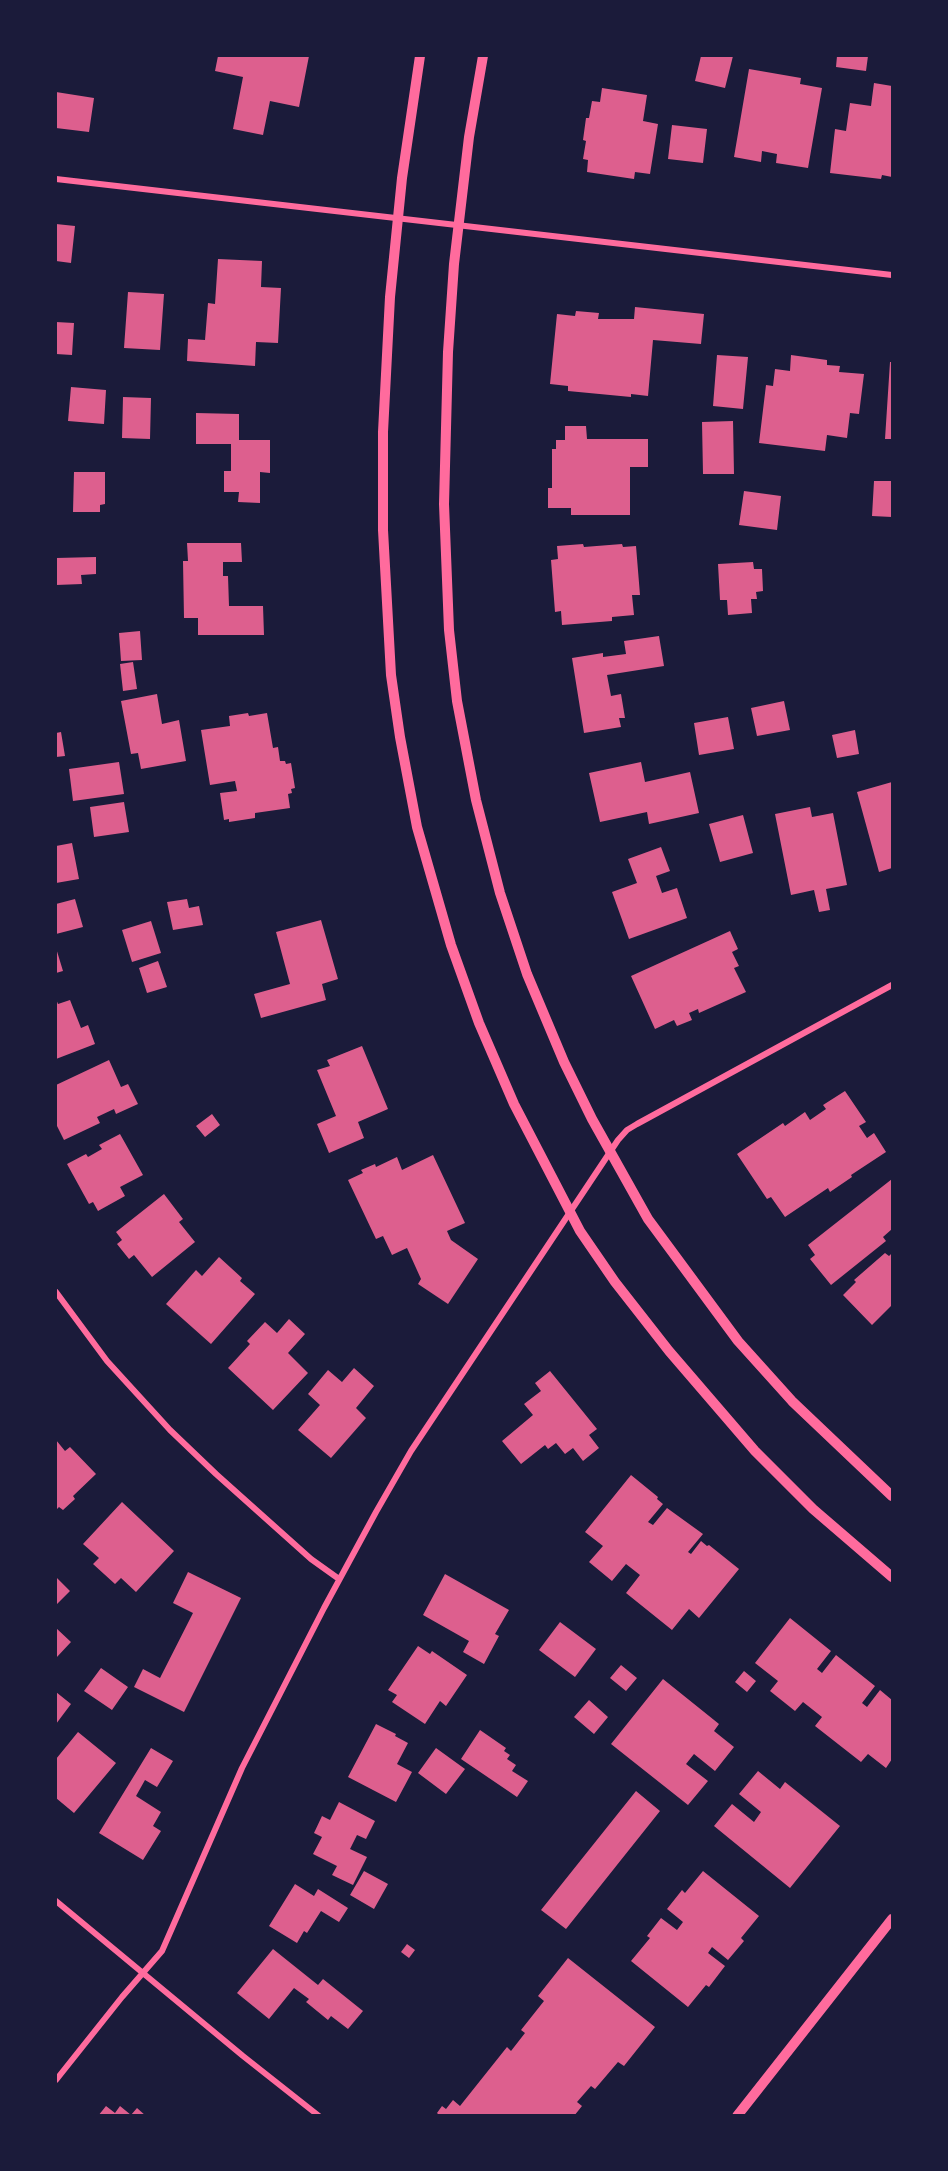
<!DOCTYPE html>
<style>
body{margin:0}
#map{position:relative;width:948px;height:2171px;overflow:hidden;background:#1b1b3a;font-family:"Fira Sans Condensed",sans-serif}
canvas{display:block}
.frame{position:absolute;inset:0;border:57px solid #1b1b3a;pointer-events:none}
</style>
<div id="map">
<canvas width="948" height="2171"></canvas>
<div class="frame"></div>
</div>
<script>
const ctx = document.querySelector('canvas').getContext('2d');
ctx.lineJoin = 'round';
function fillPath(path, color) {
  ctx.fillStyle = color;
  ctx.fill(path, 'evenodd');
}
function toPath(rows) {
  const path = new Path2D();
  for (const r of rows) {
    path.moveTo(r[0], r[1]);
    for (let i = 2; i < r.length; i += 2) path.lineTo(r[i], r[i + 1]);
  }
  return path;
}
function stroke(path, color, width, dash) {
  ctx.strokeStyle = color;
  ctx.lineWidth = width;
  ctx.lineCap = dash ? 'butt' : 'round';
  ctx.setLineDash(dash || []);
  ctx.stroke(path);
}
const building = toPath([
 [218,56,309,56,299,107,270,101,263,135,233,129,243,77,215,71],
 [701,56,733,56,725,88,695,81],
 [837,56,868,56,866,71,836,67],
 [749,69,801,78,800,84,822,88,808,168,776,163,777,154,762,151,761,162,734,157],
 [874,83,892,86,892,177,882,175,881,179,830,173,835,129,846,131,850,103,871,106],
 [602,88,647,95,643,121,658,124,650,174,635,172,634,179,587,172,588,160,583,159,586,141,583,140,586,118,589,118,592,101,600,102],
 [56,92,94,98,89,132,56,128],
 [672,125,707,129,703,163,668,159],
 [56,224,75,226,71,263,56,261],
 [218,259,262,261,261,287,281,288,278,343,256,342,255,366,187,361,188,339,205,340,208,303,215,304],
 [128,292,164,294,160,350,124,348],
 [635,307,704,314,701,344,653,340,648,396,631,394,631,397,568,391,568,386,550,384,557,314,575,316,576,311,599,313,598,319,634,319],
 [56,322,74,323,72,355,56,354],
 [717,355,748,357,743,409,713,406],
 [791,355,827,360,827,365,840,366,839,372,864,374,859,414,850,413,847,438,827,435,825,451,759,443,766,385,773,386,775,369,790,371],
 [890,362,892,362,892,439,885,439],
 [71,387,106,390,104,424,68,421],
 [123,397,151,398,150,439,122,438],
 [196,413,239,414,239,440,270,440,270,473,260,472,260,503,238,502,239,492,224,492,224,471,231,471,231,444,196,444],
 [733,421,734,474,703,474,702,422],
 [565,426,586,426,587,439,648,439,648,467,630,467,630,515,571,515,571,508,548,508,548,488,552,488,552,449,556,449,556,440,565,440],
 [74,472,105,472,105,504,100,505,100,512,73,512],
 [874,481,892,481,892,517,872,516],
 [744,491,781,496,777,530,739,525],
 [187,543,241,543,242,562,223,562,223,576,228,576,229,606,263,606,264,635,198,635,198,618,184,618,183,561,188,561],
 [583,544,584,547,622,544,623,547,636,546,640,595,632,595,634,615,612,617,612,621,562,625,561,611,555,612,551,560,558,559,557,546],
 [96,557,96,574,81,575,82,584,56,585,56,558],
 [753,562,754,569,762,569,763,591,756,592,757,599,751,599,752,613,728,615,727,600,720,600,718,564],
 [140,631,142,660,121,661,119,633],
 [659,636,664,666,607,675,611,696,621,694,625,718,619,718,621,727,584,733,572,658,603,653,603,657,626,654,624,641],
 [133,662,137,689,123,691,120,664],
 [157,694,162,724,179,720,186,761,141,769,138,753,131,754,121,701],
 [784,701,790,730,757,736,751,708],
 [248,713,249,716,267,713,273,748,278,747,280,761,285,761,286,764,291,763,295,788,291,789,292,793,288,794,290,808,255,813,255,818,229,822,229,819,224,820,220,793,237,791,235,781,210,785,201,730,230,726,229,716],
 [728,717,734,749,699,755,694,723],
 [855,730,859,754,837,758,832,735],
 [61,732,65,756,56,757,56,733],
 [119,762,124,794,73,801,69,769],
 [641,762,645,782,690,772,699,813,649,824,647,812,600,822,589,773],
 [892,782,892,868,879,872,857,792],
 [124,802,129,832,94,837,90,807],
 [810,807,812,817,833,813,847,885,826,889,830,910,819,912,814,890,791,895,775,814],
 [743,815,753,853,720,862,709,824],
 [72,843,79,879,56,883,56,846],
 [661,847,670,871,656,876,662,893,677,888,687,918,629,939,612,892,637,883,628,859],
 [75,899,83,927,56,934,56,904],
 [187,899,189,908,199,906,203,925,173,930,167,902],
 [321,920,338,979,322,984,326,1000,261,1018,254,994,290,984,276,932],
 [151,921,161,953,132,962,122,930],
 [730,931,738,949,732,952,739,966,734,968,746,992,699,1013,698,1009,689,1013,692,1020,677,1026,674,1020,655,1029,631,976],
 [56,948,63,971,56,973],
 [158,961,167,987,147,993,139,968],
 [56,999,58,1004,70,1000,81,1028,88,1025,95,1044,56,1059],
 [362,1046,388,1109,358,1122,364,1138,329,1153,317,1124,336,1116,317,1070,330,1066,327,1060],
 [109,1060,121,1087,128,1084,138,1104,116,1114,114,1109,97,1117,100,1123,64,1140,56,1124,56,1085],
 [845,1091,866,1122,859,1126,867,1138,874,1133,886,1152,851,1175,852,1177,830,1192,828,1188,785,1217,771,1197,767,1199,737,1154,783,1123,785,1126,805,1112,810,1120,826,1109,823,1105],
 [212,1114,220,1125,205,1137,196,1126],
 [120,1134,143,1175,120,1187,125,1196,98,1211,93,1202,89,1204,67,1164,86,1154,88,1157,102,1149,99,1145],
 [433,1155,465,1223,447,1231,451,1240,478,1259,448,1304,418,1284,421,1279,407,1248,392,1255,383,1236,376,1239,348,1180,363,1173,361,1170,375,1164,376,1167,397,1157,402,1170],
 [892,1179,892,1229,883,1237,886,1241,831,1285,810,1259,815,1255,808,1245],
 [164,1194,183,1219,179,1222,195,1242,152,1277,134,1255,129,1259,117,1244,122,1240,116,1232],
 [885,1253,889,1256,892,1253,892,1305,872,1325,843,1295,856,1282,854,1280],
 [219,1257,242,1278,240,1281,255,1294,211,1344,166,1304,196,1270,202,1276],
 [289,1319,305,1334,288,1353,308,1373,273,1410,228,1368,250,1344,247,1341,265,1322,277,1333],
 [354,1368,374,1386,356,1408,366,1418,331,1458,298,1430,320,1405,308,1394,328,1370,342,1382],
 [550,1371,597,1429,589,1435,599,1448,583,1461,573,1448,565,1454,556,1443,548,1449,545,1445,521,1464,502,1441,533,1415,524,1404,541,1391,535,1383],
 [56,1440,65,1451,70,1447,96,1474,73,1496,75,1499,63,1510,59,1507,56,1510],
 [631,1475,658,1497,657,1499,663,1504,648,1522,653,1525,667,1508,703,1534,688,1552,691,1554,701,1541,707,1546,709,1545,739,1569,699,1618,689,1609,672,1630,626,1593,640,1575,626,1564,612,1581,589,1562,603,1546,585,1532],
 [122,1502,174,1551,136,1592,121,1578,115,1584,93,1564,99,1558,83,1544],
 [188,1572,241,1598,184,1712,134,1687,143,1669,160,1678,193,1613,173,1603],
 [445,1574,509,1610,495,1634,499,1636,484,1664,463,1652,469,1641,423,1615],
 [56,1577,70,1591,56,1605],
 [790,1618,831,1651,817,1669,822,1673,836,1655,875,1686,862,1703,867,1707,880,1690,892,1700,892,1759,886,1768,868,1754,861,1762,815,1726,822,1717,803,1702,795,1711,770,1691,778,1681,755,1663],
 [560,1622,596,1649,575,1677,539,1650],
 [56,1628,71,1642,56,1658],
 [418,1646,430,1654,432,1651,467,1675,446,1706,440,1701,425,1724,392,1702,397,1695,388,1690],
 [621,1665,637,1678,626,1691,610,1678],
 [101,1668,128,1687,112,1710,84,1691],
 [744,1671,756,1681,747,1692,735,1682],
 [663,1679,719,1724,714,1731,734,1747,715,1771,694,1754,686,1764,708,1781,688,1805,611,1744],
 [56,1692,71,1704,56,1724],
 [589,1700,608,1717,594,1734,574,1717],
 [376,1724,396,1734,395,1736,408,1743,397,1764,412,1772,396,1802,348,1777],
 [480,1730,506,1748,504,1751,510,1755,507,1759,516,1765,512,1771,528,1781,517,1797,461,1759],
 [78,1732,116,1763,74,1813,56,1798,56,1759],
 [151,1748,173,1761,157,1787,145,1780,136,1796,161,1812,153,1826,161,1831,143,1860,99,1833],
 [436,1748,465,1769,446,1794,418,1773],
 [758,1771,780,1789,785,1782,840,1826,790,1888,714,1826,732,1804,754,1822,761,1812,739,1794],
 [636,1791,660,1811,566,1929,541,1910],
 [339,1802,375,1821,366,1839,357,1835,350,1849,367,1857,353,1885,332,1875,337,1866,313,1854,322,1837,314,1833,322,1816,330,1820],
 [364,1871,388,1884,374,1909,350,1895],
 [703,1871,759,1916,741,1938,744,1941,728,1960,712,1947,708,1953,725,1966,709,1987,706,1985,688,2007,631,1961,650,1938,647,1936,661,1918,677,1930,683,1922,667,1909,682,1890,685,1893],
 [295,1884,314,1896,318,1889,348,1908,339,1922,321,1911,307,1933,304,1931,297,1943,269,1926],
 [407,1944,415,1950,409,1958,401,1952],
 [273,1949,318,1985,323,1979,363,2011,348,2029,331,2016,328,2020,306,2002,309,1999,294,1988,269,2019,237,1993],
 [568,1958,655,2027,624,2066,618,2062,595,2089,591,2086,577,2102,582,2106,574,2116,440,2116,437,2113,442,2106,446,2109,453,2100,460,2106,507,2047,511,2051,525,2033,521,2030,544,2001,538,1996],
 [106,2106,115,2113,120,2106,131,2115,137,2108,146,2116,98,2116]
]);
const minor = toPath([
 [56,179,892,275],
 [56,1292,107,1361,170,1430,216,1474,311,1559,339,1579],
 [56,1901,243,2056,319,2116],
 [56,2080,122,1997,162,1951,242,1768,324,1608,376,1512,411,1451,618,1140,627,1130,637,1124,892,985]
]);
const tertiary = toPath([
 [420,56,402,178,390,297,383,432,383,530,391,675,400,737,417,827,451,945,479,1023,514,1104,580,1231,615,1282,669,1351,755,1451,813,1509,892,1577],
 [483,56,469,137,454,264,448,352,444,504,449,630,457,701,476,800,500,893,527,974,564,1062,592,1119,648,1219,738,1341,792,1401,892,1496],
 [737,2116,892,1919]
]);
fillPath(building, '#dd5f8e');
stroke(minor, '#ff6b9d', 6);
stroke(tertiary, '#ff6b9d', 10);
</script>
